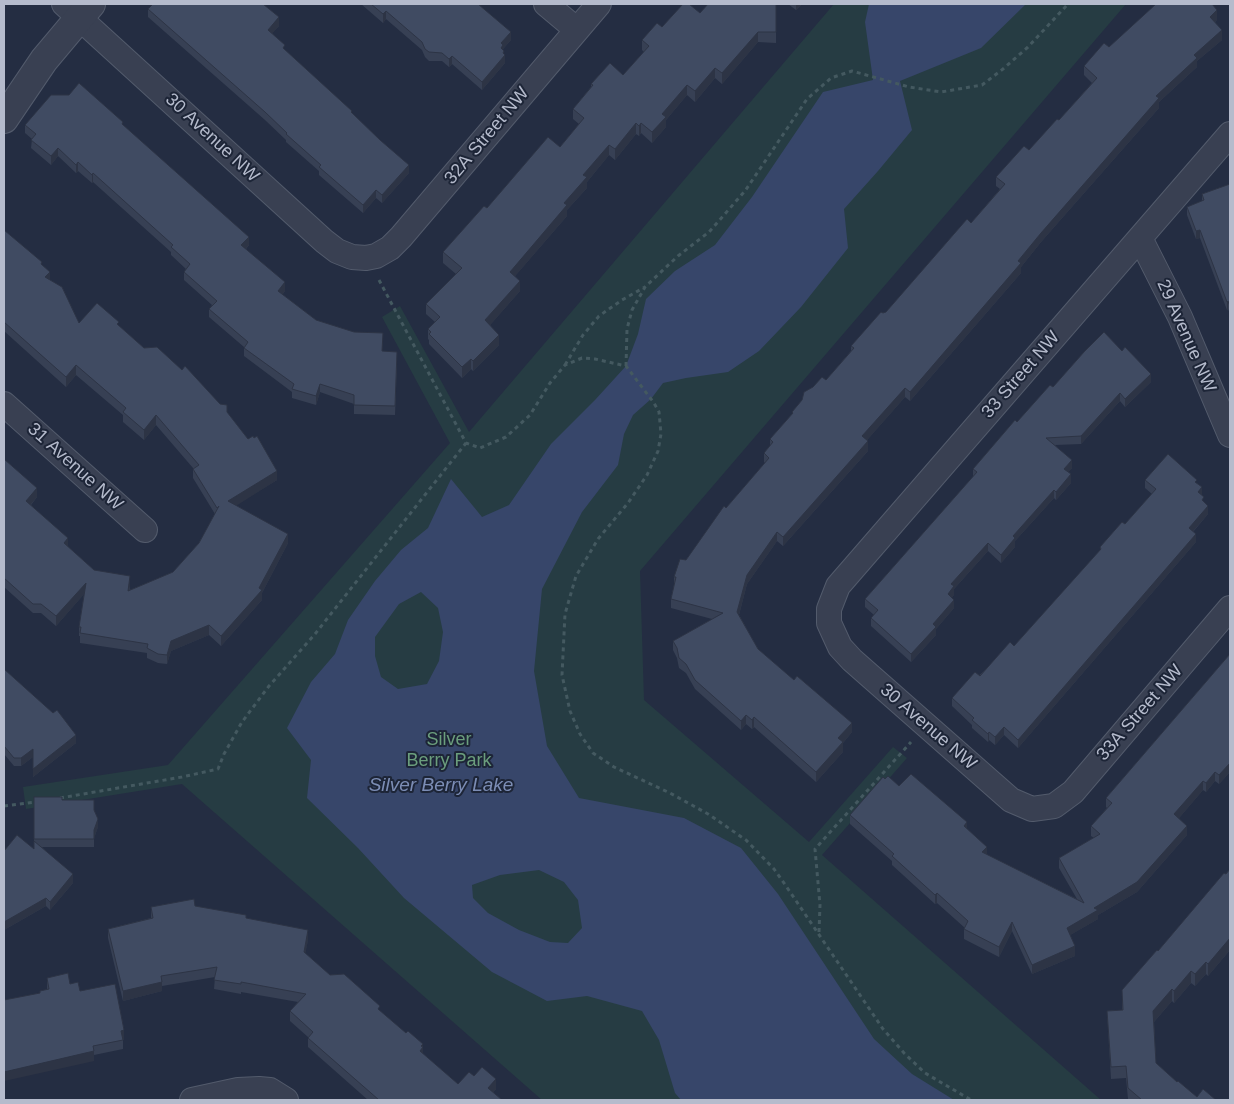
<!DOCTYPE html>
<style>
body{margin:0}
#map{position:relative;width:1234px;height:1104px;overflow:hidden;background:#242d42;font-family:Arial,sans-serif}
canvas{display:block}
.frame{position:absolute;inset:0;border:5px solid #b5bbcc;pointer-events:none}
</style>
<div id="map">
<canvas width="1234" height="1104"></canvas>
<div class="frame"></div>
</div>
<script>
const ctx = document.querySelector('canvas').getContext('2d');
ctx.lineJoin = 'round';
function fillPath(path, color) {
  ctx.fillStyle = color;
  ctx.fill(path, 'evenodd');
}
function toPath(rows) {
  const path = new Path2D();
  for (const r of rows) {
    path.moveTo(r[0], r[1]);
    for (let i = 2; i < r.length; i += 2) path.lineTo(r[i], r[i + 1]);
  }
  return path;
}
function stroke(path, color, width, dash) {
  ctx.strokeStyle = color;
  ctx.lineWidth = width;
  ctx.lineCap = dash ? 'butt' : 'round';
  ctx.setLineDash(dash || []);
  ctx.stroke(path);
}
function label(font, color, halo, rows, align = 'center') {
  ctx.font = font + ' Arial,sans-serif';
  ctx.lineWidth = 4;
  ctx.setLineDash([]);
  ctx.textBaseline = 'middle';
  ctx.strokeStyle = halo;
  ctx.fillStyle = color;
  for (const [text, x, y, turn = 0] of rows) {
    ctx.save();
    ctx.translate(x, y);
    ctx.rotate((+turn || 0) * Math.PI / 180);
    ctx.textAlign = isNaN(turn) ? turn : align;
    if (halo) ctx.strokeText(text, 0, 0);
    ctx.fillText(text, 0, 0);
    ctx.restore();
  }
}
const green = toPath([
 [834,4,1126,4,640,571,644,700,809,842,893,747,907,758,822,855,1101,1100,542,1100,182,784,26,809,23,787,168,765,450,443,382,317,400,306,469,432]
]);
const water = toPath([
 [869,4,1026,4,981,48,900,81,912,130,878,171,844,209,848,248,801,307,759,351,728,372,686,378,663,383,651,399,633,415,624,434,618,465,582,512,542,589,534,671,547,746,579,798,684,818,741,848,778,894,874,1039,912,1074,954,1100,681,1100,675,1093,659,1040,642,1011,587,996,547,1001,492,972,404,898,358,848,307,798,311,760,287,728,311,682,335,654,348,620,375,581,401,550,428,528,451,479,482,517,509,505,551,444,595,400,626,366,638,334,646,299,675,271,715,245,752,197,823,92,873,80,865,22],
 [421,592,438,608,443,632,439,661,427,684,398,689,381,677,375,656,375,637,399,604],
 [539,870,564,882,578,900,582,928,568,943,550,942,519,930,488,913,473,898,472,885,500,875]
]);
const path = toPath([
 [379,280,466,443,480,448,506,437,530,415,550,383,565,365,582,358,595,359,626,366,654,403,659,412,661,434,658,451,647,475,628,503,598,539,576,576,565,614,562,675,570,711,580,734,593,753,614,767,670,793,708,814,746,840,774,869,786,886,883,1029,904,1053,925,1073,971,1100],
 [565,365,583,335,599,316,622,300,645,287],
 [626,366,627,329,632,310,645,287,678,256,709,232,745,191,807,99,831,78,852,71,909,87,941,92,982,85,1003,69,1028,47,1068,4],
 [60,798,182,777,218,769,224,754,242,722,269,686,315,634,466,443],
 [4,806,36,802],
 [819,932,820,905,815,849,911,742]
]);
const minor = toPath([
 [64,4,324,241,337,251,352,257,366,258,376,256,390,248,401,237,599,4],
 [546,4,577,30],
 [1230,134,838,586,829,609,829,623,840,647,852,660,1011,800,1032,809,1054,806,1073,792,1230,608],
 [1140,238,1180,317,1230,435],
 [4,404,145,530],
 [192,1100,238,1090,259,1089,270,1090,286,1100]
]);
const tertiary = toPath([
 [4,119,44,60,91,4]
]);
const wall = toPath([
 [361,4,478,4,511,40,503,49,504,54,505,63,482,90,452,64,449,67,442,61,429,61,425,57,422,50,386,19,383,23],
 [776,4,776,43,758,42,722,84,715,78,695,102,687,95,666,120,666,127,652,143,641,133,639,136,636,134,615,160,609,155,587,182,587,188,567,210,567,216,515,276,520,291,490,325,499,345,473,371,471,369,462,378,429,344,429,340,428,339,428,329,435,322,426,314,426,304,456,274,443,263,443,252,487,208,560,147,579,124,573,119,573,109,591,87,591,84,623,75,644,52,642,50,642,40,662,27,700,13],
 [788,4,802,4,796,10],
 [148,9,279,26,272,33,285,50,352,113,409,173,382,203,376,198,363,213,319,175,319,171,286,142,286,140,265,120,148,17],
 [1217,20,1215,22,1222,40,1197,61,1197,67,1159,102,1159,108,1041,242,1021,267,1021,273,910,401,905,397,867,440,868,451,783,546,777,541,747,584,739,615,758,649,852,732,843,743,843,752,816,782,754,727,752,729,746,724,741,730,695,689,686,673,679,668,677,658,673,650,673,641,712,619,671,608,671,599,674,585,674,577,686,560,726,508,765,463,764,462,764,453,770,446,770,439,792,414,792,412,826,380,851,351,851,346,883,313,886,312,971,223,1000,189,996,186,996,177,1029,150,1059,120,1092,83,1084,75,1084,66,1109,47],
 [25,125,123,125,249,245,246,249,285,291,282,295,316,320,383,351,397,360,395,415,354,414,354,404,320,392,316,405,292,398,292,392,244,356,244,347,209,317,209,309,212,305,184,280,184,272,186,269,171,255,171,252,93,182,92,183,78,171,76,173,58,156,51,165,31,148,32,139,25,133],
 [1230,184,1230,314,1228,309,1227,310,1200,238,1196,239,1187,215,1187,207,1202,201,1202,194],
 [4,230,42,265,50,280,79,323,119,326,144,348,227,413,277,480,236,505,288,543,262,593,262,600,221,646,209,635,171,651,167,664,158,663,147,658,147,653,80,643,80,636,79,636,79,627,84,594,56,626,41,613,33,613,4,587,4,459,37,497,31,505,68,547,94,570,130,585,130,590,173,572,199,543,215,514,193,478,193,468,156,425,144,440,123,422,123,415,76,375,66,387,4,331],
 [1151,382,1125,407,1120,401,1081,444,1055,445,1072,468,1068,472,1071,483,1056,500,1054,498,1015,541,1015,547,1001,563,988,551,954,589,954,595,952,597,954,608,936,629,936,635,911,662,871,626,871,618,874,615,865,607,865,599,973,477,973,469,1017,422,1053,387],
 [1145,480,1197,484,1208,514,1193,532,1196,542,1018,748,1004,735,995,745,989,740,988,742,972,728,972,725,952,706,952,698,1014,646,1100,551,1100,547,1125,524,1152,494,1145,488],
 [1230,654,1230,772,1219,784,1215,781,1206,792,1203,790,1179,818,1187,835,1137,892,1098,915,1098,919,1070,935,1075,956,1032,974,1012,931,999,957,964,939,964,929,965,928,937,903,935,904,892,865,892,861,850,824,850,815,885,779,899,786,967,829,987,855,1077,899,1059,868,1059,858,1094,838,1091,836,1091,826,1107,808,1106,807,1106,798],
 [4,669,76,743,33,777,33,757,21,766,14,766,4,754],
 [34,797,62,800,94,810,98,827,94,838,94,847,42,847,73,883,50,910,46,906,4,930,4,851,34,849],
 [1230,869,1230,950,1208,976,1206,974,1195,986,1191,983,1174,1003,1172,1001,1154,1022,1156,1063,1177,1082,1197,1097,1216,1100,1129,1100,1128,1099,1126,1078,1111,1079,1107,1011,1122,1010,1122,990,1158,951],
 [195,906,246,918,308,940,305,953,330,975,380,1011,423,1054,458,1084,474,1076,496,1089,493,1092,502,1100,368,1100,308,1047,308,1037,290,1021,290,1011,298,1002,241,992,241,994,214,989,215,977,162,986,162,991,123,1001,108,938,108,929,151,918,151,907],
 [47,978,70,984,80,991,124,1040,123,1040,123,1049,94,1055,94,1061,40,993,47,990]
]);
const shadedWall = toPath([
 [796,4,802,4,796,10],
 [1217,10,1217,20,1210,26,1210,17],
 [386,11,386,19,383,23,383,14],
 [279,17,279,26,268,38,268,30],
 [1222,30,1222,40,1197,61,1197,67,1159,102,1159,108,1041,242,1021,267,1021,273,910,401,910,392,1041,233,1156,96,1194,55],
 [511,32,511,40,503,49,503,53,504,51,504,55,505,55,505,63,482,90,482,82,501,56,501,43],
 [758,32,758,42,722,84,722,73],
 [452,56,452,64,449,67,449,59],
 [715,68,715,78,695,102,695,91],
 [687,85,687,95,666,120,666,127,652,143,652,132,662,114],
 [636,123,636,134,615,160,615,149],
 [641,123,641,133,639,136,639,126],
 [609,145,609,155,587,182,587,188,567,210,567,216,510,282,510,272,564,203,583,175],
 [58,148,58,156,51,165,51,156],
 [78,162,78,171,76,173,76,165],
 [409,165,409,173,382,203,382,195],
 [93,173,93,182,92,183,92,175],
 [376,190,376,198,363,213,363,205],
 [1200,230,1200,238,1196,239,1196,231],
 [249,237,249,245,241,254,241,245],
 [50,272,50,281,45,277],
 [520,281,520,291,485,331,485,320],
 [285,282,285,291,278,300,278,291],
 [1228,301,1228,309,1227,310,1227,302],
 [499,335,499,345,473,371,473,361],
 [471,359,471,369,462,378,462,367],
 [76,365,76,375,66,387,66,377],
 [1151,374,1151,382,1125,407,1125,399],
 [320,384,320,392,316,405,316,396],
 [905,388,905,397,862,446,862,436],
 [1120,393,1120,401,1081,444,1081,436],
 [156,415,156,425,144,440,144,430],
 [868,441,868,451,783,546,783,537],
 [1072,460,1072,468,1064,477,1064,469],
 [277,471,277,480,228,511,228,501],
 [1071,474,1071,483,1056,500,1056,492],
 [1202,487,1202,496,1198,492],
 [37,488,37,497,26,510,26,501],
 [1054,490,1054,498,1015,541,1015,547,1001,563,1001,555,1013,536],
 [1208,506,1208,514,1189,536,1189,528],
 [777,532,777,541,747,584,737,622,737,612,747,575],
 [288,534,288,543,262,593,262,600,221,646,221,636,259,588],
 [1196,534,1196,542,1018,748,1018,740],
 [68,538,68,548,64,543],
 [988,543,988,551,954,589,954,595,948,602,948,594,951,584],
 [130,576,130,585,128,601,128,591],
 [86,583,86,592,56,626,56,616],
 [954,600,954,608,936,629,936,635,911,662,911,654,933,624],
 [209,625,209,635,171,651,167,664,167,655,171,641],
 [746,715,746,724,741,730,741,721],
 [754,717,754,727,752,729,752,720],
 [852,723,852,732,843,743,843,752,816,782,816,772,838,738],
 [1004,727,1004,735,995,745,995,737],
 [989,732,989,740,988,742,988,734],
 [76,735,76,743,33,777,33,769],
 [33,749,33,757,21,766,21,758],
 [1230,763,1230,772,1219,784,1219,775],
 [1215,772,1215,781,1206,792,1206,783],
 [1203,781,1203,790,1174,824,1174,814],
 [98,819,98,827,94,838,94,830],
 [967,822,967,831,964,826],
 [1187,826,1187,835,1137,892,1098,915,1098,919,1067,937,1067,928,1094,908],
 [987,847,987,856,982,852],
 [73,874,73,883,50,910,50,902],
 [937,893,937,903,935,904,935,895],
 [46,898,46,906,4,930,4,922],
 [1012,922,1012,931,999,957,999,947],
 [308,930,308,940,304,962,304,952],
 [1230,938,1230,950,1208,976,1208,964],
 [1075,946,1075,956,1032,974,1032,965],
 [1206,962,1206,974,1195,986,1195,974],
 [1191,971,1191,983,1174,1003,1174,991],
 [162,982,162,991,123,1001,123,991],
 [1172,989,1172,1001,1153,1023,1153,1011],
 [124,1030,124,1040,121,1040,121,1031],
 [423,1044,423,1057,420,1051],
 [94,1051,94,1061,4,1081,4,1072],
 [496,1079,496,1089,488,1098,488,1088]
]);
const building = toPath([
 [153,4,263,4,279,17,268,30,285,45,283,48,352,111,351,112,380,140,409,165,382,195,376,190,363,205,319,167,321,165,286,134,287,133,265,112,148,9,153,4],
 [371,4,478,4,511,32,501,43,503,45,501,48,504,51,503,53,505,55,482,82,452,56,449,59,442,53,429,52,425,49,422,42,386,11,383,14,371,4],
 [683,4,689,4,700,13,708,4,776,4,776,32,758,32,722,73,715,68,695,91,687,85,662,114,666,117,652,132,641,123,639,126,636,123,615,149,609,145,583,175,587,177,564,203,567,205,510,272,520,281,485,320,499,335,473,361,471,359,462,367,429,334,431,332,428,329,440,317,426,304,462,268,443,252,484,206,487,208,548,137,560,147,584,118,573,109,593,85,591,84,610,63,623,75,649,46,642,40,657,23,662,27,683,4],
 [1156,4,1212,4,1217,10,1210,17,1222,30,1194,55,1197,58,1156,96,1159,98,1041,233,1018,261,1021,263,910,392,905,388,862,436,868,441,783,537,777,532,747,575,737,612,758,649,794,680,797,676,852,723,838,738,843,742,816,772,754,717,752,720,746,715,741,721,695,680,686,664,679,658,677,648,673,641,723,613,671,599,676,577,674,577,680,559,686,560,724,506,726,508,769,458,764,453,773,442,770,439,793,413,792,412,802,400,804,392,813,387,822,377,826,380,854,348,851,346,881,312,883,313,886,312,967,219,971,223,1005,184,996,177,1024,146,1029,150,1057,119,1059,120,1097,78,1084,66,1104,43,1109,47,1156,4],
 [79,83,123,122,122,124,249,237,241,245,285,282,278,291,316,320,354,332,383,333,382,351,397,352,395,406,354,405,354,395,320,384,316,396,292,389,294,384,244,348,248,342,209,309,217,301,184,272,190,264,171,247,173,245,93,173,92,175,78,162,76,165,58,148,51,156,31,140,36,134,25,125,51,95,69,95,79,83],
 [1230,184,1230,306,1228,301,1227,302,1200,230,1196,231,1187,207,1204,200,1202,194,1230,184],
 [4,230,42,262,41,264,50,272,45,277,62,287,79,323,97,303,119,322,117,324,144,348,157,347,182,370,185,366,220,404,227,405,227,412,248,439,253,436,254,438,257,436,277,471,228,501,288,534,259,588,262,590,221,636,209,625,171,641,167,655,158,654,147,648,148,644,80,633,81,627,79,627,86,583,56,616,41,604,33,604,4,578,4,459,37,488,26,501,68,538,64,543,94,570,130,576,128,591,173,572,199,543,219,506,217,508,193,469,199,465,156,415,144,430,123,412,126,408,76,365,66,377,4,322,4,230],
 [1104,332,1122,351,1125,347,1151,374,1125,399,1120,393,1081,436,1046,438,1072,460,1064,469,1071,474,1056,492,1054,490,1013,536,1015,538,1001,555,988,543,951,584,954,586,948,594,954,600,933,624,936,627,911,654,871,618,878,610,865,599,977,472,973,469,1015,420,1017,422,1050,385,1053,387,1084,352,1104,332],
 [1168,454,1197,480,1195,482,1202,487,1198,492,1204,497,1202,500,1208,506,1189,528,1196,534,1018,740,1004,727,995,737,989,732,988,734,972,720,974,718,952,698,975,672,980,676,1010,642,1014,646,1101,549,1100,547,1122,522,1125,524,1156,489,1145,480,1168,454],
 [1230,654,1230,763,1219,775,1215,772,1206,783,1203,781,1174,814,1187,826,1137,882,1094,908,1098,910,1067,928,1075,946,1032,965,1012,922,999,947,964,929,968,921,937,893,935,895,892,856,894,854,850,815,883,777,885,779,888,776,899,786,911,774,967,822,964,826,987,847,982,852,1084,903,1059,858,1100,834,1091,826,1112,803,1106,798,1230,654],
 [4,669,53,713,57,710,76,735,33,769,33,749,21,758,14,758,4,746,4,669],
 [34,797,62,797,62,800,94,800,94,810,98,819,94,830,94,839,34,839,34,797],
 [17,835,34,849,34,841,73,874,50,902,46,898,4,922,4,851,17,835],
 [1230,869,1230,938,1208,964,1206,962,1195,974,1191,971,1174,991,1172,989,1153,1011,1156,1063,1177,1082,1178,1081,1197,1097,1203,1089,1216,1100,1142,1100,1128,1088,1126,1066,1111,1067,1107,1011,1123,1010,1122,990,1157,950,1158,951,1224,873,1226,874,1230,869],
 [194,899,195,906,246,915,246,918,308,930,304,952,330,975,344,974,380,1006,378,1009,406,1033,408,1031,423,1044,421,1046,423,1047,420,1051,458,1084,469,1072,474,1076,482,1067,496,1079,488,1088,502,1100,379,1100,308,1038,313,1032,290,1011,306,994,241,982,241,984,214,980,217,967,161,976,162,982,123,991,108,929,153,918,151,907,194,899],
 [68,973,70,984,78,982,80,991,115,984,124,1030,121,1031,123,1040,93,1046,94,1051,4,1072,4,1000,40,993,40,991,49,989,47,978,68,973]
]);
const streetNames = [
 ["32A Street NW",487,136,-50],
 ["30 Avenue NW",212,138,43],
 ["29 Avenue NW",1186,336,66],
 ["33 Street NW",1021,375,-49],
 ["31 Avenue NW",75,467,42],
 ["33A Street NW",1140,713,-49],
 ["30 Avenue NW",928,727,41]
];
const parkNames = [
 ["Silver",449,740],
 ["Berry Park",449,761]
];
const waterNames = [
 ["Silver Berry Lake",441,786]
];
fillPath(green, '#263c43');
fillPath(water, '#37466a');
stroke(minor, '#535b6c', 26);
stroke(tertiary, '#535b6c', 30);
stroke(path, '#445960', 3, [4, 4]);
stroke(minor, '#394052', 24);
stroke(tertiary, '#394052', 28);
fillPath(wall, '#374054');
fillPath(shadedWall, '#2d3445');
fillPath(building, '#404b62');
stroke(building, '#2d3445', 1);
label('18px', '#b5bbcc', '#1d2537', streetNames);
label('18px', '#6b9e7d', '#1d2537', parkNames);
label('italic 19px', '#7c8db5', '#1d2537', waterNames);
</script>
